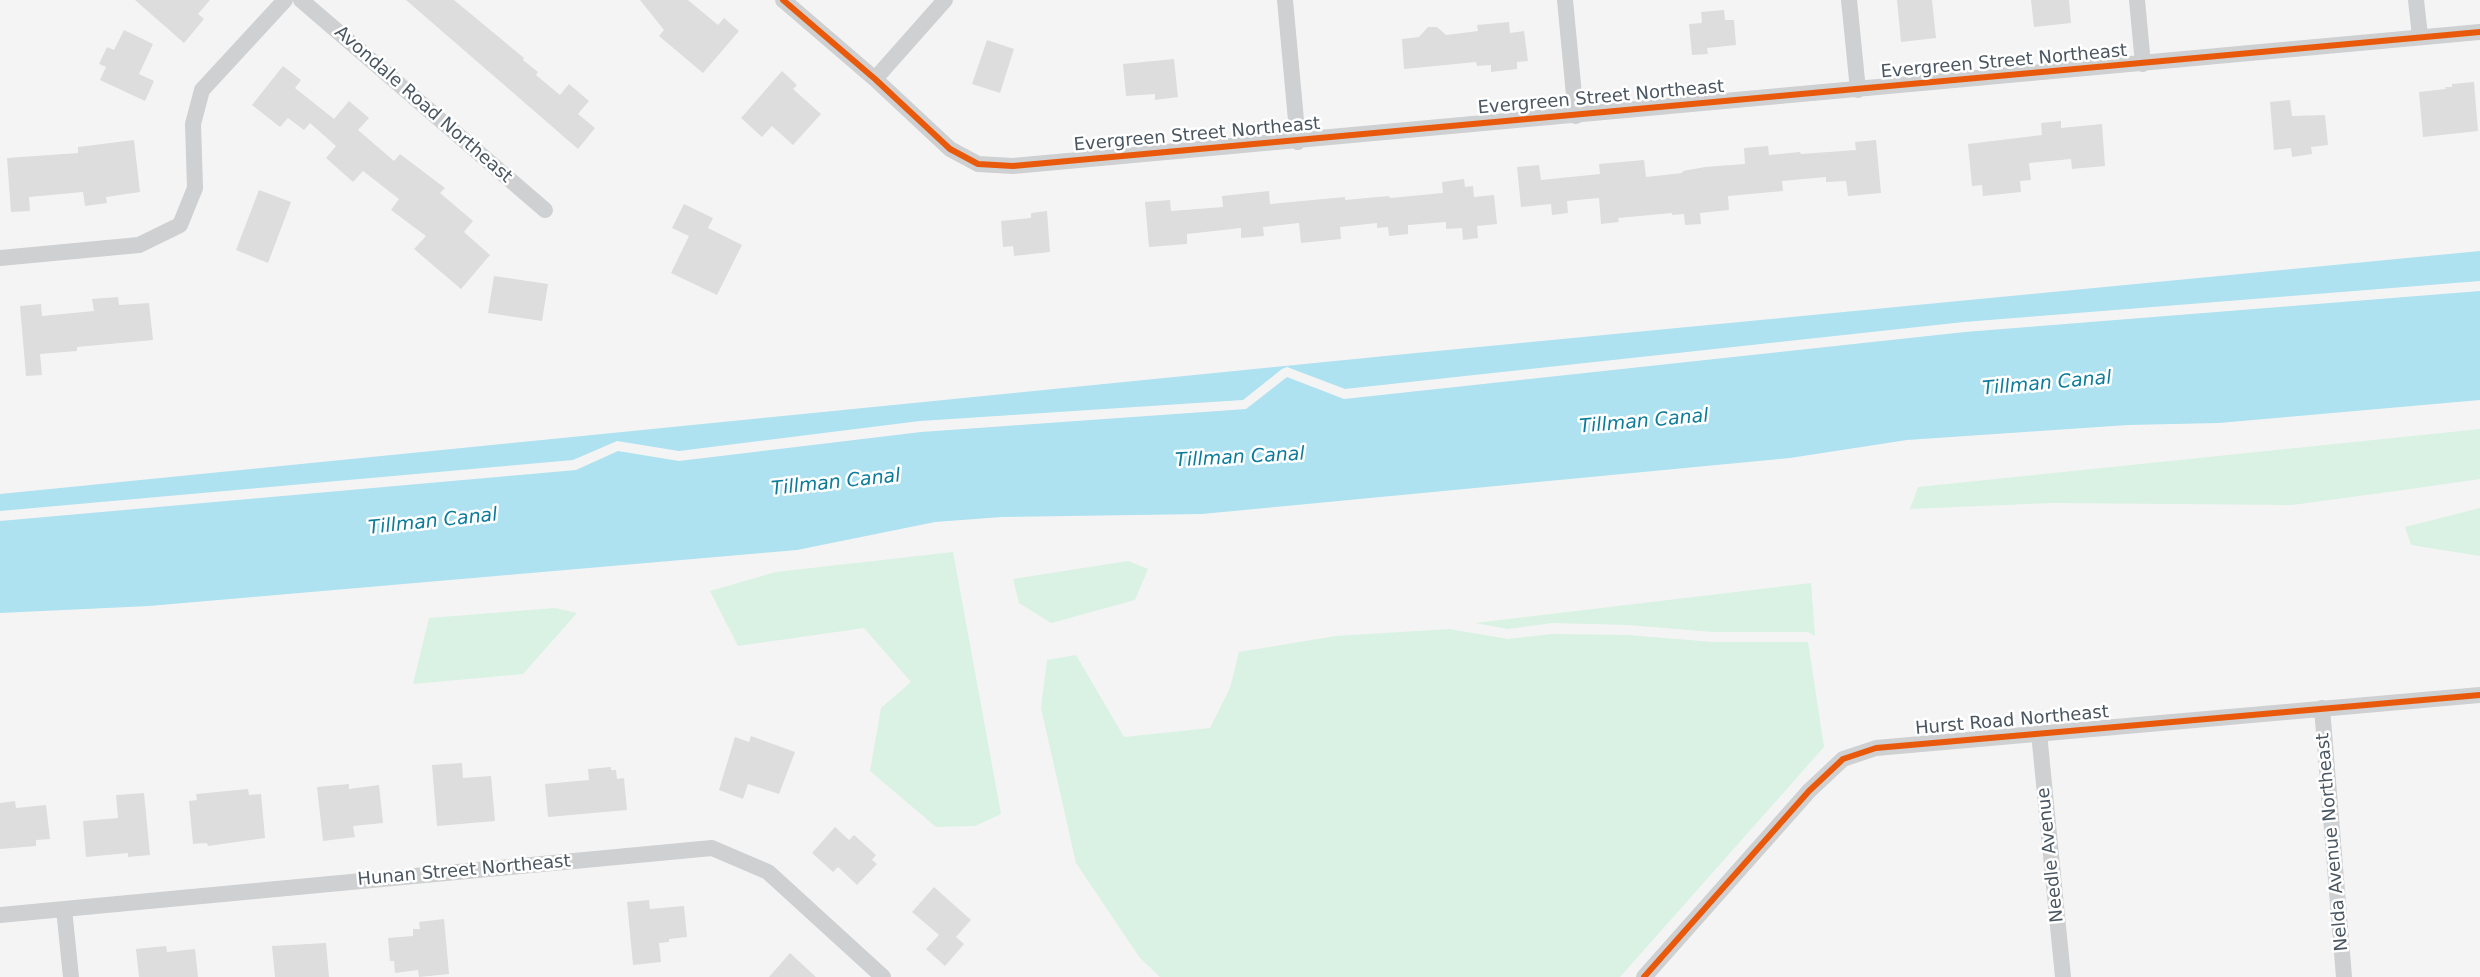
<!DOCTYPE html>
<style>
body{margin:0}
canvas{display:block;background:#f4f4f4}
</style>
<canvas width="2480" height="977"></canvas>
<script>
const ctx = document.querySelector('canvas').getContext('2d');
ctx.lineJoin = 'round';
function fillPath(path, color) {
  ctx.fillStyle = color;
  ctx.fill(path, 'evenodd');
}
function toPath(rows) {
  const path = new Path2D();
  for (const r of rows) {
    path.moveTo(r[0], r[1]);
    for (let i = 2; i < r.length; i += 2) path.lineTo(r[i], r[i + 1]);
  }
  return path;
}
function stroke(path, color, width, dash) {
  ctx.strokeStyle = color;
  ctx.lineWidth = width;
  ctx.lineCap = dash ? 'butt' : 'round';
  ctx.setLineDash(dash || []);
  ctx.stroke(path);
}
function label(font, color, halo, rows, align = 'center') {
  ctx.font = font + ' "DejaVu Sans",sans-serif';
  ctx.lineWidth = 5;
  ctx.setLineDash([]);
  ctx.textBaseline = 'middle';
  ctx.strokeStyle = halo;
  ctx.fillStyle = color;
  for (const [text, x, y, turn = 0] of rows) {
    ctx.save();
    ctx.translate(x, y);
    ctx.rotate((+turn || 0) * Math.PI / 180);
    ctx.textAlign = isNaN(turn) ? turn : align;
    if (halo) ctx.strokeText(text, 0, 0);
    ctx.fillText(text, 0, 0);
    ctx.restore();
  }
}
const green = toPath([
 [2480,429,2480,479,2396,491,2292,505,2052,503,1910,509,1918,487],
 [2480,508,2480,556,2411,545,2405,527],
 [953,552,1001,814,975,826,936,827,870,771,881,708,911,682,864,628,738,646,710,591,776,572],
 [1128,561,1148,569,1135,600,1051,623,1019,603,1013,579],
 [1811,583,1815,636,1808,632,1713,632,1628,625,1552,623,1508,629,1475,623],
 [555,608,577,613,523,674,413,684,429,618],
 [1449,629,1508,639,1552,634,1628,635,1713,642,1808,642,1824,747,1620,977,1160,977,1140,958,1076,863,1041,708,1047,660,1076,655,1124,737,1210,728,1230,688,1239,652,1336,636]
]);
const water = toPath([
 [2480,251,2480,281,1964,322,1345,389,1287,367,1282,369,1243,400,920,421,679,451,617,441,573,460,0,511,0,494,1385,356],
 [2480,291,2480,400,2219,423,2128,425,1907,440,1790,458,1202,514,1002,517,935,522,797,550,149,606,0,613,0,521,576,470,618,451,679,461,921,432,1246,409,1287,377,1344,399,1965,332]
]);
const building = toPath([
 [135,0,210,0,198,14,204,19,184,43],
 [406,0,454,0,524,58,523,60,538,72,536,75,560,95,569,84,589,101,578,114,595,128,578,149],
 [640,0,688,0,718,25,724,18,739,31,703,73,659,36,664,30],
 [1897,0,1932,0,1936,38,1901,42],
 [2031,0,2069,0,2071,23,2034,27],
 [1724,10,1725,20,1734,20,1736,45,1707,48,1708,54,1692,55,1689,24,1702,23,1701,12],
 [1509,22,1510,33,1524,31,1528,61,1517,62,1517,69,1491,72,1491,65,1477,66,1476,62,1404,69,1402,39,1419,37,1428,27,1437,27,1446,35,1478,31,1477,25],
 [124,30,153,44,139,74,154,81,145,101,100,80,106,67,99,64,107,47,114,50],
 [987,40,1014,49,1000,93,972,84],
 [1174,59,1178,97,1155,100,1155,94,1126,96,1123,64],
 [283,66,301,80,295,88,334,119,349,101,369,118,358,130,394,161,400,154,445,188,440,193,473,221,464,232,490,255,461,289,414,249,426,236,391,210,399,199,363,171,353,182,326,158,336,146,310,123,304,130,288,118,280,127,252,105],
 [782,71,797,85,793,89,821,114,793,145,772,126,762,137,741,118],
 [2474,82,2478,131,2423,137,2419,92,2446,89,2445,87,2452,87,2452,84],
 [2290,100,2292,116,2325,115,2328,145,2311,147,2312,154,2292,157,2291,148,2274,150,2270,102],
 [2061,121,2061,128,2102,124,2105,166,2072,169,2071,159,2029,163,2031,180,2020,181,2021,192,1983,196,1982,185,1972,186,1968,144,2042,135,2041,123],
 [134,140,140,192,106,197,107,203,85,206,83,192,29,197,30,211,11,212,7,158,78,153,78,147],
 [1876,140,1881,193,1848,196,1846,181,1826,182,1826,177,1782,181,1783,191,1728,196,1729,210,1700,213,1701,224,1685,225,1684,214,1672,215,1672,213,1618,218,1619,222,1601,224,1599,198,1567,201,1568,213,1552,215,1551,204,1521,207,1517,167,1539,165,1541,180,1600,174,1599,164,1644,160,1646,177,1682,173,1683,171,1705,167,1745,164,1744,148,1768,146,1769,155,1800,152,1801,154,1856,150,1855,142],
 [1464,179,1465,187,1473,186,1474,197,1494,195,1497,224,1477,226,1478,238,1463,240,1462,228,1446,229,1446,222,1408,225,1408,234,1389,236,1388,227,1377,228,1377,223,1340,227,1341,239,1301,243,1299,223,1263,227,1264,236,1241,238,1241,228,1187,234,1187,244,1149,247,1145,202,1170,200,1171,211,1223,207,1222,196,1269,191,1270,204,1345,197,1345,200,1389,196,1390,198,1443,193,1442,182],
 [259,190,291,202,268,263,236,250],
 [684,204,713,218,708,228,742,245,717,295,671,273,689,236,672,228],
 [1047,211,1050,252,1014,256,1013,246,1003,247,1001,221,1031,218,1031,213],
 [494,276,548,284,542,321,488,313],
 [118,297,119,305,149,303,153,340,77,347,77,351,40,354,42,375,26,376,20,306,41,304,42,316,94,311,92,299],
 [751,736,795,752,779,794,748,784,743,799,719,790,735,737,749,742],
 [462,763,463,778,491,776,495,821,437,826,432,765],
 [611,767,611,770,616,770,617,779,624,778,627,810,548,817,545,784,589,780,588,769],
 [349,784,349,789,379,785,383,823,353,826,355,837,323,841,317,787],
 [248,789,249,795,261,794,265,838,208,846,207,843,193,844,189,801,197,800,196,794],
 [144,793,150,855,128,857,128,853,86,857,83,821,118,818,116,795],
 [15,801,16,808,46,805,50,839,36,840,36,846,0,849,0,803],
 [835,827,849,840,854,835,876,855,872,860,877,864,857,885,838,867,833,872,812,853],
 [934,887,971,920,956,937,964,944,945,966,926,949,939,935,912,912],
 [649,900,650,909,684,906,687,937,669,939,669,942,659,943,661,962,633,965,627,902],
 [444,919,449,974,419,977,418,970,395,973,394,961,390,961,388,938,413,936,413,929,420,929,419,922],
 [326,943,329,977,275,977,272,946],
 [166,946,167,952,195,949,198,977,139,977,136,949],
 [790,953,816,977,769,977]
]);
const street = toPath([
 [301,0,545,210],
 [783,0,875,79,950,149,978,164,1013,166,2480,32],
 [1285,0,1298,142],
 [1565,0,1576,116],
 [1849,0,1858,90],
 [2137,0,2143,64],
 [2416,0,2420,36],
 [875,79,945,0],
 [0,258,139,245,180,225,195,188,193,124,202,90,285,0],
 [2322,708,2344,977],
 [2039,733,2063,977],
 [64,909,71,977],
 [0,915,712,848,768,872,883,977],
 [1644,977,1809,791,1843,759,1876,748,2480,695]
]);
const cycleway = toPath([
 [783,0,875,79,950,149,978,164,1013,166,2480,32],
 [1644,977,1809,791,1843,759,1876,748,2480,695]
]);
const streetNames = [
 ["Evergreen Street Northeast",2004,62,-5],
 ["Evergreen Street Northeast",1601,98,-5],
 ["Avondale Road Northeast",423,105,41],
 ["Evergreen Street Northeast",1197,135,-5],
 ["Hurst Road Northeast",2012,721,-5],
 ["Nelda Avenue Northeast",2333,842,-95],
 ["Needle Avenue",2051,855,-96],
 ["Hunan Street Northeast",464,871,-5]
];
const waterNames = [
 ["Tillman Canal",2047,384,-5],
 ["Tillman Canal",1644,422,-5],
 ["Tillman Canal",1240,458,-3],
 ["Tillman Canal",836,483,-6],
 ["Tillman Canal",433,522,-6]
];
fillPath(green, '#d9f2e3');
fillPath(water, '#aee2f0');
fillPath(building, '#ddddde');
stroke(street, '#ced0d2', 16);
stroke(cycleway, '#e8590c', 6);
label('18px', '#4a5661', '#fff', streetNames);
label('italic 19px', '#0c7c9b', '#fff', waterNames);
</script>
